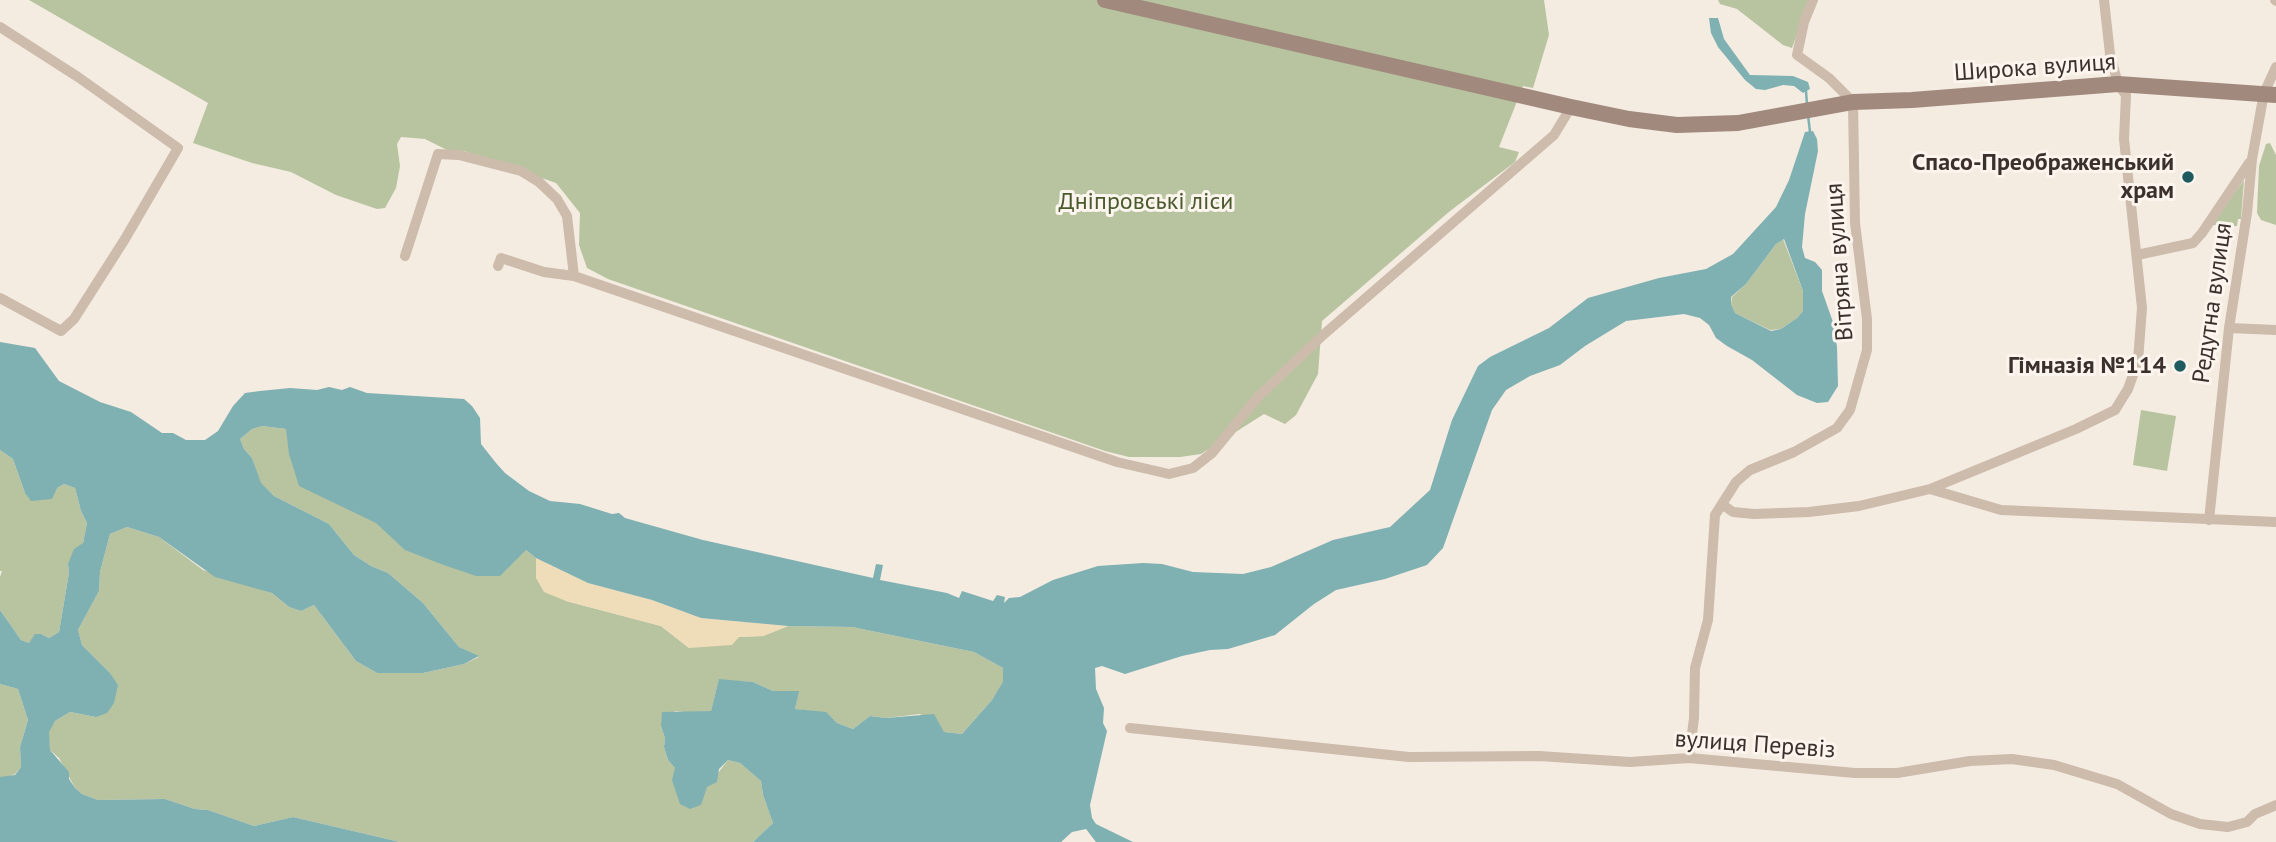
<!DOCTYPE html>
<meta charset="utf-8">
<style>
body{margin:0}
canvas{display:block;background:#f4ebe1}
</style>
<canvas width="2276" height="842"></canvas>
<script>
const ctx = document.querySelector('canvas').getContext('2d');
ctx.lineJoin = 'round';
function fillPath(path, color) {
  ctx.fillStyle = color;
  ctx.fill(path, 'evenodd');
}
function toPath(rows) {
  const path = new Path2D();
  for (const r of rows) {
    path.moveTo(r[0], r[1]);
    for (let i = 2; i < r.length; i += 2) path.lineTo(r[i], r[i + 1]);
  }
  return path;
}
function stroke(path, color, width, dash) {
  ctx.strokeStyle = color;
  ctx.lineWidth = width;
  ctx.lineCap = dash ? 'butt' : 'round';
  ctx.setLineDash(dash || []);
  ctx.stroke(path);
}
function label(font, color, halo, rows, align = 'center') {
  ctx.font = font + ' "PT Sans",sans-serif';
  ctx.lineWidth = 6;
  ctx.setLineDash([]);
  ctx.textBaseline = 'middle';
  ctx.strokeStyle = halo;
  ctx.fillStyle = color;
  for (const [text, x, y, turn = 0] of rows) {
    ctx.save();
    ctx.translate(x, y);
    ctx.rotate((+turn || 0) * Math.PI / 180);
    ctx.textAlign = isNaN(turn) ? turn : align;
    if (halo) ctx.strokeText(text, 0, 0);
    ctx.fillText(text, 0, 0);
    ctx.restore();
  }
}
const green = toPath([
 [29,0,1544,0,1549,35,1533,88,1523,86,1499,147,1519,152,1515,162,1450,211,1322,321,1318,374,1296,415,1285,424,1264,414,1201,454,1180,457,1129,457,1105,451,608,279,587,268,579,245,580,213,556,183,464,151,447,150,425,139,401,137,397,144,400,166,396,188,385,208,377,209,336,195,291,172,252,163,193,143,208,103],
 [1718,0,1809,0,1792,48,1783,45,1737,9,1720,4],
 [2270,143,2276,155,2276,225,2261,220,2257,213,2259,166,2266,144],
 [2244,180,2241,219,2238,219,2237,226,2211,225],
 [1783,239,1803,291,1803,311,1797,318,1781,329,1770,330,1735,313,1731,304,1732,297,1746,284,1776,244],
 [2141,410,2176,416,2167,471,2133,465],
 [262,426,286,429,526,550,536,558,536,578,566,601,661,626,689,648,739,637,763,636,788,626,852,627,974,652,1003,668,1004,682,992,700,962,734,944,732,920,714,886,718,870,716,853,729,837,723,826,713,795,709,798,691,773,691,753,682,719,680,711,711,692,713,675,711,661,726,665,738,664,747,668,760,675,768,707,787,728,760,740,763,761,781,763,795,773,823,753,842,400,842,293,817,254,826,208,810,195,809,165,799,98,800,82,794,75,788,59,758,50,750,48,732,55,721,70,712,96,717,109,672,82,645,78,630,99,591,100,572,110,534,127,527,159,537,203,570,272,593,289,607,301,611,314,605,356,661,377,673,423,673,464,664,479,657,459,647,423,603,388,573,371,566,354,555,329,524,274,496,260,483,252,458,244,449,240,439,252,429],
 [0,450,13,459,25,493,57,488,64,484,75,488,81,511,87,523,83,543,68,564,69,573,59,632,49,638,41,634,29,643,21,640,0,610,0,577,2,571,0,571],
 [0,684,18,689,28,720,20,747,21,767,15,774,8,777,0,777]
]);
const sand = toPath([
 [536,558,588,583,652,600,701,618,788,626,763,636,739,637,732,645,689,648,661,626,566,601,544,592,536,578]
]);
const water = toPath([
 [1709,18,1718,18,1724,39,1750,75,1793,76,1808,82,1810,89,1803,93,1794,86,1783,85,1765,90,1756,89,1745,80,1718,47,1711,33],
 [1813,131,1817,139,1818,151,1805,214,1802,247,1805,258,1815,262,1822,270,1822,291,1833,322,1837,347,1838,386,1828,402,1817,403,1797,395,1752,360,1727,346,1716,338,1709,325,1700,318,1684,314,1626,321,1585,346,1560,365,1530,376,1506,390,1492,410,1443,548,1427,565,1385,579,1336,590,1314,604,1275,635,1228,649,1210,650,1182,656,1125,674,1102,666,1095,668,1096,689,1104,708,1103,723,1107,731,1090,805,1092,818,1096,824,1133,842,1096,842,1086,829,1072,832,1061,842,753,842,773,823,763,795,761,781,740,763,728,760,719,769,717,782,707,787,701,805,690,809,680,804,672,780,675,768,668,760,664,747,665,738,661,726,662,712,711,711,719,679,753,682,773,691,799,691,795,709,826,712,837,723,853,729,870,716,886,718,934,714,944,732,962,734,992,700,1003,682,1003,668,974,652,852,627,788,626,701,618,652,600,588,583,536,558,526,550,500,576,476,576,441,564,405,550,376,523,299,486,289,454,286,429,262,426,252,429,240,439,244,449,252,458,261,483,274,496,329,524,354,555,371,566,388,573,423,603,459,647,479,656,464,664,423,673,377,673,356,661,314,605,301,611,289,607,272,593,215,577,159,537,127,527,110,534,100,572,99,591,78,630,82,645,109,672,118,685,114,703,107,713,96,717,70,712,55,721,49,732,50,750,69,772,69,779,75,788,82,794,98,800,165,799,195,809,208,810,254,826,293,817,400,842,0,842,0,777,15,775,21,767,20,747,28,720,18,689,0,684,0,610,21,640,29,643,35,634,41,634,49,638,59,632,69,573,68,564,74,549,83,543,87,523,81,511,75,488,64,484,57,488,52,499,31,501,25,493,13,459,0,450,0,342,35,348,59,381,100,402,131,412,162,433,173,433,186,440,205,440,218,431,233,406,245,393,260,391,290,388,317,390,329,387,342,390,350,387,367,393,464,399,472,406,480,418,481,444,496,463,505,473,529,491,550,501,580,504,612,514,619,513,625,518,703,540,873,578,876,564,883,565,880,580,947,593,959,598,962,591,993,601,997,595,1005,597,1004,603,1009,598,1020,597,1053,580,1098,566,1143,563,1162,564,1193,572,1243,574,1271,567,1333,540,1390,527,1430,490,1452,420,1478,366,1490,357,1549,328,1588,298,1659,278,1706,269,1733,254,1776,207,1789,180,1805,132],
 [1784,239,1803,291,1803,311,1797,318,1781,329,1771,331,1735,313,1731,304,1731,297,1746,284,1776,244]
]);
const stream = toPath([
 [1806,91,1807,105],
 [1808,115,1810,132]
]);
const street = toPath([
 [2275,0,2276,1],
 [0,27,78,77,178,148,125,239,74,319,61,331,0,298],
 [2137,255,2193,243,2202,233,2249,163],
 [405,256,438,154,459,155,521,171,539,182,557,199,567,216,574,276],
 [498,266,501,258,544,272,574,276,1117,462,1169,474,1193,468,1212,453,1258,397,1322,336,1554,135,1571,107],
 [2229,328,2276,330],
 [1930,489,2076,429,2115,410,2128,389,2138,361,2142,308,2124,139,2126,95,2118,84,2110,54,2104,0],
 [1723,505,1733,512,1754,514,1809,512,1859,506,1930,489,2001,510,2276,522],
 [2209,520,2229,328,2247,213,2252,159,2264,93,2276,67],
 [1130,728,1409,757,1539,756,1630,762,1689,758,1855,773,1897,773,1970,761,2012,759,2054,765,2117,784,2171,814,2200,824,2228,827,2247,822,2255,814,2276,805],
 [1689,758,1694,718,1695,668,1708,620,1715,515,1736,482,1750,470,1794,452,1837,428,1850,410,1867,350,1867,319,1855,223,1853,102,1829,78,1797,55,1804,22,1813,0]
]);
const secondary = toPath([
 [1105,0,1571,107,1629,119,1677,125,1738,123,1853,102,1912,100,2118,84,2276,95]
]);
const markers = [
 [2188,177,7,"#1f5a5e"],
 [2180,366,7,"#1f5a5e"]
];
const streetNames = [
 ["Широка вулиця",2035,68,-4],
 ["Вітряна вулиця",1840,262,-94],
 ["Редутна вулиця",2213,303,-82],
 ["вулиця Перевіз",1755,745,4]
];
const poiNames = [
 ["Спасо-Преображенський",2174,163],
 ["храм",2174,191],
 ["Гімназія №114",2166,366]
];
const parkNames = [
 ["Дніпровські ліси",1146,202]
];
fillPath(green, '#b8c4a0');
fillPath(sand, '#efdcb8');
fillPath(water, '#7fb0b2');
stroke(stream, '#7fb0b2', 2.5);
stroke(street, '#cdbbac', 10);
stroke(secondary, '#a18a7d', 16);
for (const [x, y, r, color] of markers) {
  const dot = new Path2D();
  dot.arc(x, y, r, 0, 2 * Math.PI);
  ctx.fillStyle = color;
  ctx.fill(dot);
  stroke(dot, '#fbf5ee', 2.5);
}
label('24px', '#3b302b', '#fbf5ee', streetNames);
label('bold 24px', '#3b302b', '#fbf5ee', poiNames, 'right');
label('24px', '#4a5a2e', '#fbf5ee', parkNames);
</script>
